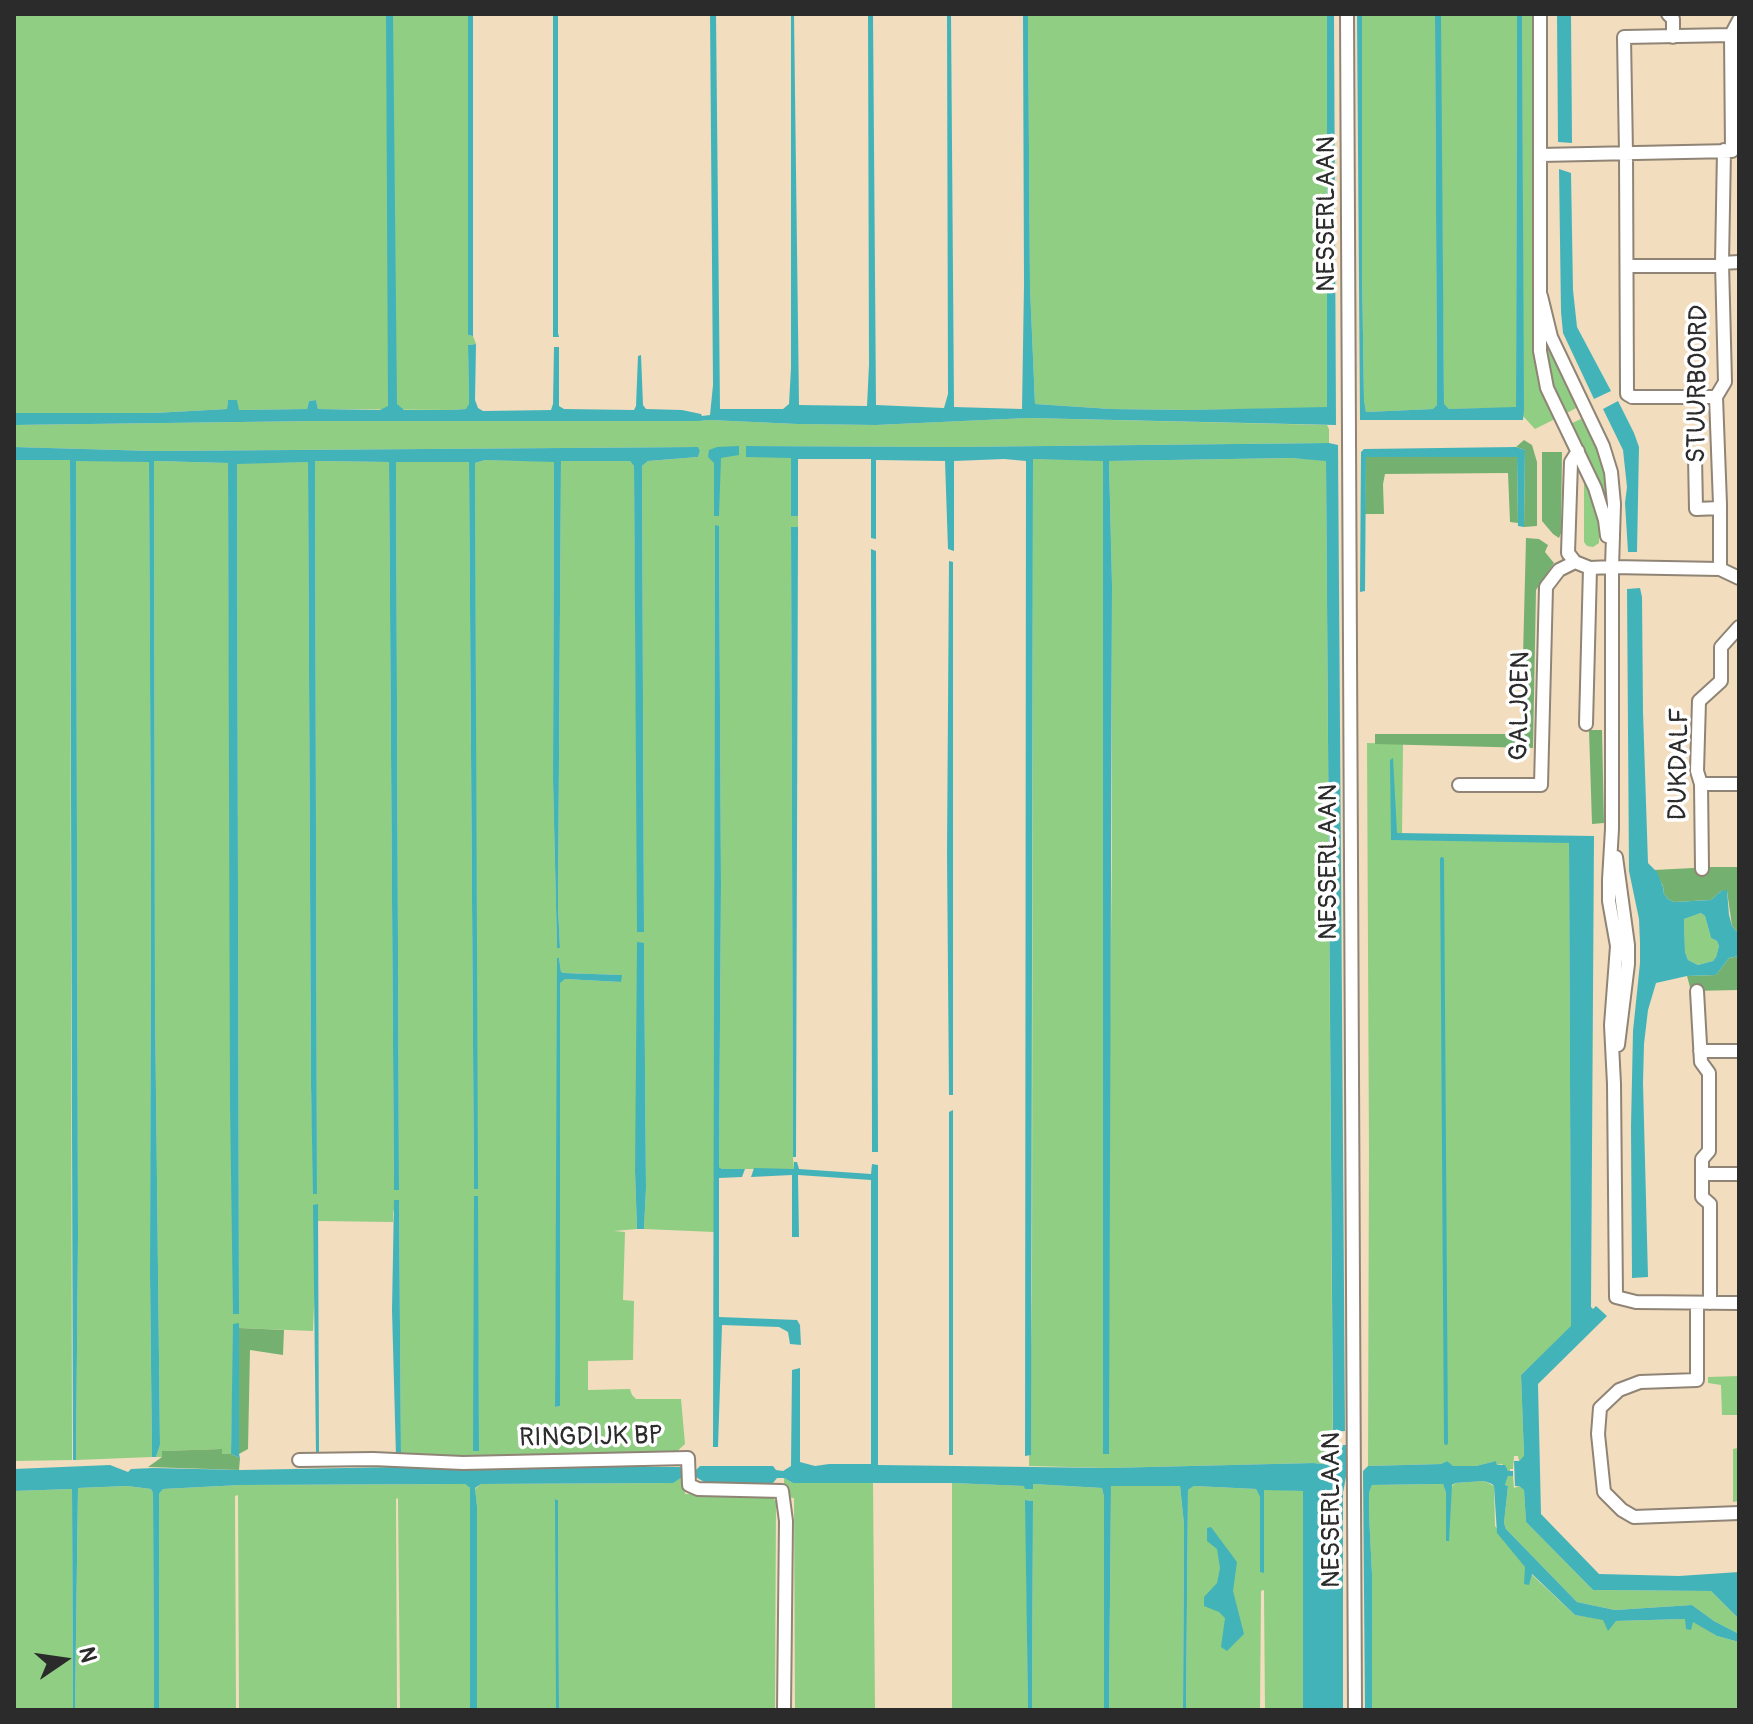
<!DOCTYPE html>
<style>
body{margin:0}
#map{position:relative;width:1753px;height:1724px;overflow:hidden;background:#f3ddbf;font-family:Pangolin,sans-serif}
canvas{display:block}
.frame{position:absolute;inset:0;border:16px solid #2b2b2b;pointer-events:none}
.north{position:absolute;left:24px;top:1620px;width:80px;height:80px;-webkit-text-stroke:6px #fff;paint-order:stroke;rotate:77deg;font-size:22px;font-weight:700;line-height:32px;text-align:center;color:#2b2b2b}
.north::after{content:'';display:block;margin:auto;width:28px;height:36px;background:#2b2b2b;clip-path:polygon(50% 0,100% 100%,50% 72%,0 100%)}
</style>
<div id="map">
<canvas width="1753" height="1724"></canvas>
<div class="frame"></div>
<div class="north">N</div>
</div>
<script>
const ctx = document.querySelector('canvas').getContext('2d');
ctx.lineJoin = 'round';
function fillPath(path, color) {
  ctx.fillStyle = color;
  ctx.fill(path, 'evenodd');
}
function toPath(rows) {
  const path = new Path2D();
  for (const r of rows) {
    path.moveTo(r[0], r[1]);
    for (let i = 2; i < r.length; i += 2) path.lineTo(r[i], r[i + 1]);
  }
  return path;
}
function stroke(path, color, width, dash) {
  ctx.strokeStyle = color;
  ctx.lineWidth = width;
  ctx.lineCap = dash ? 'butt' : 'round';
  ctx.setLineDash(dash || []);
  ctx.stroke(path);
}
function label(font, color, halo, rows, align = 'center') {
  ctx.font = font + ' Pangolin,sans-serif';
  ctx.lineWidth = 7;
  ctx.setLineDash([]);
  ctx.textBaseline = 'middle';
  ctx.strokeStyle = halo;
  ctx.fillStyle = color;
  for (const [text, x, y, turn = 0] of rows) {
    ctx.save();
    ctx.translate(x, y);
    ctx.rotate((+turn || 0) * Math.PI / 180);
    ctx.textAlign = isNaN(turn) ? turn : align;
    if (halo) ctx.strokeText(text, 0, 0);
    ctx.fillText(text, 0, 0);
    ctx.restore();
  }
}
const green = toPath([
 [14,14,468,14,468,335,473,336,476,344,468,345,469,405,467,409,451,410,318,409,316,400,309,401,307,409,238,410,237,401,228,400,227,409,154,413,14,413],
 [1028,14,1327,14,1327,408,1189,410,1111,409,1035,404,1030,287],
 [1362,14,1517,14,1516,408,1449,409,1444,405,1440,15,1435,16,1437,405,1434,409,1366,412,1364,400,1362,272],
 [1522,14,1532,14,1537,371,1543,393,1555,419,1535,429,1523,416],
 [1544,341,1578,407,1565,414,1551,386],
 [1027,418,1327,425,1329,429,1329,443,953,447,747,446,747,457,791,457,791,515,798,516,798,527,791,528,793,1157,794,1169,722,1169,719,1167,721,886,719,527,715,526,714,1232,644,1229,646,1188,644,942,635,1172,637,1229,614,1231,625,1232,623,1300,634,1301,633,1360,588,1361,588,1390,630,1389,632,1395,636,1399,681,1399,685,1444,674,1454,474,1459,401,1455,399,1201,393,1212,393,1222,318,1221,318,1205,313,1331,239,1328,239,1324,234,1324,231,1454,222,1454,221,1449,163,1451,162,1457,156,1457,160,1445,155,1005,154,461,228,463,230,859,239,1314,237,463,308,462,311,1085,314,1194,317,1194,315,461,389,462,394,1190,399,1189,396,461,469,461,474,1188,477,1189,475,463,485,460,554,461,553,780,557,947,560,948,558,908,561,460,630,461,634,466,638,932,644,926,642,466,648,461,698,457,700,451,697,447,154,451,14,447,14,425,317,421,699,421,709,420,797,424,876,425],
 [559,958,561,972,564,973,621,975,621,982,565,979,560,982,560,1406,555,1407],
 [477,1196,479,1451,474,1451,474,1197],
 [1583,418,1603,457,1609,500,1607,502,1570,424],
 [1291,458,1326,460,1333,1465,1313,1463,1109,1468,1029,1466,1032,1284,1033,459,1103,460,1103,1453,1108,1454,1109,1106,1112,855,1112,584,1109,461],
 [14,460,70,460,72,1460,14,1461],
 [76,461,149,461,151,877,150,1275,152,1457,76,1460,78,1238],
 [1584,481,1594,501,1599,527,1599,543,1593,547,1587,546,1584,542],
 [1367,743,1403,744,1402,838,1569,842,1571,1327,1521,1375,1524,1457,1519,1461,1518,1456,1514,1456,1513,1469,1510,1469,1510,1471,1508,1471,1502,1464,1497,1465,1496,1461,1476,1466,1452,1466,1447,1461,1441,1464,1368,1466,1369,1152],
 [1701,913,1705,916,1711,938,1717,941,1719,946,1716,957,1713,961,1698,965,1688,960,1685,952,1684,919],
 [1739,1376,1739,1501,1733,1502,1733,1449,1738,1448,1737,1415,1722,1415,1721,1385,1708,1383,1708,1377],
 [684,1476,685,1494,717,1493,772,1496,776,1502,775,1710,559,1710,558,1500,556,1499,556,1710,477,1710,477,1506,475,1489,481,1484,672,1483],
 [1508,1476,1513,1476,1514,1488,1519,1486,1524,1490,1526,1522,1593,1590,1711,1591,1739,1619,1739,1634,1714,1621,1692,1605,1615,1610,1577,1602,1506,1529,1504,1523,1508,1486,1505,1485],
 [784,1478,793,1483,873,1483,875,1710,795,1710,794,1498,784,1497],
 [1484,1481,1494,1486,1495,1526,1531,1574,1575,1615,1616,1621,1685,1619,1693,1621,1717,1636,1739,1642,1739,1710,1372,1710,1372,1574,1369,1515,1369,1493,1372,1485,1443,1484,1446,1493,1455,1483],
 [952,1483,1025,1486,1025,1488,1033,1484,1102,1488,1104,1497,1104,1710,1032,1710,1033,1501,1026,1500,1028,1710,952,1710],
 [465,1484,470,1488,470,1710,400,1710,398,1498,396,1499,397,1710,239,1710,238,1495,235,1496,236,1710,159,1710,159,1494,163,1489,241,1485],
 [127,1486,151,1489,153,1493,154,1710,75,1710,78,1488],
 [1111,1486,1180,1486,1184,1524,1183,1710,1109,1710],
 [1194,1486,1256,1489,1260,1497,1263,1573,1264,1489,1303,1491,1303,1710,1265,1710,1264,1590,1261,1591,1260,1710,1186,1710,1188,1490],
 [72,1489,73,1710,14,1710,14,1491]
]);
const forest = toPath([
 [1524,440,1532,445,1537,462,1537,526,1524,527,1525,450,1516,447],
 [1542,452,1562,452,1561,533,1559,538,1553,534,1542,521],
 [1366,457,1517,457,1518,523,1510,522,1508,473,1385,474,1383,484,1384,514,1365,514],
 [1526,538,1539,539,1548,545,1545,552,1554,563,1536,590,1533,748,1375,744,1375,734,1521,734],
 [1589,730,1602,730,1604,823,1592,824],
 [1712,867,1739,867,1739,934,1732,926,1727,891,1721,891,1711,900,1674,902,1668,899,1664,894,1663,886,1654,870],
 [1739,956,1739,990,1691,991,1687,976,1716,975,1729,958],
 [239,1328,284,1330,283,1355,250,1350,248,1449,239,1454],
 [222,1449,222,1454,231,1454,240,1458,239,1470,148,1467,162,1457,162,1451]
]);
const water = toPath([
 [386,14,393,14,397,404,404,410,451,410,466,409,469,404,468,345,476,344,475,400,478,408,483,411,551,410,553,404,554,347,559,347,559,406,564,409,634,410,636,406,638,356,641,355,643,405,646,409,682,410,701,414,702,416,710,415,713,385,710,14,716,14,720,409,783,409,789,404,791,368,791,14,794,14,799,405,867,406,869,365,868,14,873,14,876,405,944,408,948,394,947,14,951,14,954,407,1022,409,1024,285,1023,14,1028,14,1030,287,1035,404,1111,409,1189,410,1327,407,1327,14,1334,14,1336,425,1028,418,876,425,797,424,709,420,699,421,317,421,14,425,14,413,154,413,227,409,228,400,237,400,239,410,307,409,309,401,316,400,318,409,380,410,388,406],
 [468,14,473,14,473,336,468,335],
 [553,14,558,14,558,333,559,337,553,337],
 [1357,14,1362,14,1362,272,1364,400,1366,412,1433,409,1437,405,1435,16,1441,15,1444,404,1449,409,1516,407,1517,14,1522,14,1524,410,1523,420,1360,420],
 [1557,14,1571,14,1572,143,1558,142],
 [1559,169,1571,173,1573,290,1577,327,1611,391,1594,399,1563,333,1561,312],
 [1618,401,1634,433,1639,447,1637,552,1628,552,1625,503,1627,487,1623,450,1603,409],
 [1329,443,1338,445,1345,1431,1333,1432,1326,461,1291,458,1109,461,1112,584,1109,1454,1103,1454,1103,461,1033,459,1031,1455,1025,1456,1026,461,1004,459,954,461,954,551,948,549,945,461,876,460,876,539,871,538,871,459,798,459,798,516,791,516,791,458,746,457,746,446,953,447],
 [739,446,739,455,721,458,719,516,714,516,714,463,708,457,709,450,717,447],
 [14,447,154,451,698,447,700,451,698,457,648,461,642,466,644,932,637,932,634,466,630,461,561,461,558,907,560,948,557,948,553,780,554,462,485,460,475,463,478,1189,474,1189,469,462,396,462,399,1190,394,1190,389,462,315,461,317,1194,313,1194,311,1085,308,462,237,464,239,1314,233,1314,230,1103,228,463,154,461,155,1005,160,1445,156,1457,152,1457,150,1275,151,877,149,462,76,461,78,1238,76,1460,73,1460,70,460,14,460],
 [1516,447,1525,450,1524,527,1518,526,1517,457,1366,457,1365,591,1360,592,1361,452,1364,449],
 [715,525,719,526,721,886,719,1167,722,1169,745,1169,742,1177,719,1178,719,1317,797,1320,800,1325,801,1345,790,1344,788,1332,779,1327,722,1325,718,1447,713,1447],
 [791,527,798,527,796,1157,793,1157],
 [871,549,876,551,878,1152,872,1152],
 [949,561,953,562,953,1095,949,1095,947,853],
 [1640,588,1642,597,1643,712,1648,863,1657,872,1663,887,1664,894,1668,899,1674,902,1711,900,1721,891,1727,890,1729,915,1732,926,1739,934,1739,956,1729,958,1716,975,1687,976,1656,983,1648,1010,1644,1044,1643,1083,1648,1277,1632,1278,1631,1126,1633,1031,1640,963,1640,943,1639,919,1629,871,1627,589],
 [1701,913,1705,916,1711,938,1717,941,1719,946,1716,957,1713,961,1698,965,1688,960,1685,952,1684,919],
 [1393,758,1397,833,1594,836,1591,1307,1593,1309,1596,1306,1607,1316,1538,1384,1541,1514,1599,1574,1679,1576,1739,1572,1739,1619,1711,1591,1593,1590,1526,1522,1524,1490,1519,1486,1515,1486,1514,1461,1519,1461,1524,1456,1521,1375,1571,1326,1569,843,1391,840,1390,760],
 [637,942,644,943,646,1188,644,1229,637,1229,635,1172],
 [557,958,559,958,561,972,564,973,622,975,621,982,565,979,560,983,560,1406,555,1407],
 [953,1110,953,1455,949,1455,949,1112],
 [794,1162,797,1162,799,1169,871,1174,872,1164,878,1165,878,1465,1109,1468,1313,1463,1332,1465,1333,1445,1346,1445,1347,1471,1343,1493,1343,1710,1303,1710,1303,1491,1264,1490,1264,1573,1260,1572,1260,1497,1256,1489,1194,1486,1188,1490,1186,1710,1183,1710,1184,1524,1180,1486,1111,1486,1109,1710,1104,1710,1104,1497,1102,1488,1033,1484,1033,1489,1025,1489,1024,1486,952,1483,793,1483,784,1478,777,1478,773,1483,706,1483,694,1476,696,1470,700,1466,773,1466,776,1470,783,1471,791,1466,792,1370,800,1368,800,1462,815,1466,829,1464,871,1464,871,1180,798,1175,799,1237,792,1237,792,1175,751,1177,754,1168,794,1169],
 [474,1196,478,1196,479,1451,473,1451],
 [394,1200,399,1200,401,1455,396,1457,392,1310],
 [318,1204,319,1454,316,1454,313,1205],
 [239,1323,239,1454,240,1458,231,1454,233,1324],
 [1447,1461,1453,1466,1476,1466,1496,1461,1497,1465,1505,1465,1508,1471,1513,1471,1513,1476,1508,1476,1505,1485,1508,1486,1504,1523,1506,1529,1577,1602,1615,1610,1692,1605,1714,1621,1739,1634,1739,1642,1717,1636,1693,1622,1691,1630,1686,1629,1685,1619,1616,1621,1608,1631,1603,1620,1575,1615,1532,1574,1529,1585,1524,1584,1525,1567,1497,1533,1494,1486,1492,1484,1484,1481,1455,1483,1452,1485,1449,1541,1446,1541,1446,1493,1443,1484,1372,1485,1369,1493,1369,1514,1372,1574,1372,1710,1365,1710,1363,1471,1368,1466,1441,1464],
 [110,1465,128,1472,131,1469,153,1468,242,1470,397,1467,680,1467,684,1470,684,1476,673,1483,481,1484,475,1488,477,1506,477,1710,470,1710,470,1488,465,1484,241,1485,163,1489,159,1494,159,1710,154,1710,153,1493,151,1489,127,1486,78,1488,75,1710,73,1710,72,1489,14,1491,14,1469],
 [555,1499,558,1500,559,1710,556,1710],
 [1025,1500,1033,1501,1032,1710,1028,1710],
 [1211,1527,1237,1562,1233,1591,1244,1634,1227,1651,1221,1647,1225,1618,1219,1612,1204,1606,1204,1597,1217,1583,1220,1568,1217,1549,1207,1541,1207,1528]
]);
const stream = toPath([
 [1442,859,1446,1443]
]);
const minor = toPath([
 [1347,14,1355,1710],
 [1540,14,1540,351,1547,388,1595,488,1605,520,1607,536],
 [1668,14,1673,19,1673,37],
 [1540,155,1732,151,1731,35,1739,20],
 [1722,263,1739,262],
 [1627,266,1722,266],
 [1541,296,1551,337,1603,446,1611,472,1614,504,1612,567,1612,829,1609,880,1609,901,1617,946,1611,1025,1614,1084,1616,1297,1636,1302,1739,1303],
 [1716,397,1632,397,1627,394,1626,153,1624,37,1731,35],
 [1578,451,1571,462,1568,553,1575,562,1590,568,1612,567,1720,569,1739,578],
 [1695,456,1696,509,1720,508],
 [1720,569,1720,504,1716,397,1725,382,1722,263,1724,150],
 [1586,724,1590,568],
 [1701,784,1739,784],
 [1459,785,1541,785,1546,587,1559,570,1575,562],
 [1616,857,1628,945,1628,964,1618,1045],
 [1702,869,1701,784,1697,771,1699,701,1721,681,1721,647,1739,627],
 [1697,991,1701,1062,1709,1073,1709,1151,1702,1159,1702,1197,1710,1204,1710,1303],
 [1700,1051,1739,1051],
 [1702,1174,1739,1174],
 [1697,1303,1697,1380,1640,1382,1619,1390,1600,1408,1598,1434,1604,1492,1622,1510,1634,1517,1739,1513],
 [299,1460,373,1459,463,1463,688,1458,689,1485,698,1489,782,1491,786,1521,784,1710]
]);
const streetNames = [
 ["NESSERLAAN",1327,214,-90],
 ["STUURBOORD",1699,384,-89],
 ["GALJOEN",1521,706,-89],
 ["DUKDALF",1680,764,-89],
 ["NESSERLAAN",1329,862,-90],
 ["RINGDIJK BP",591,1438,-1],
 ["NESSERLAAN",1332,1510,-90]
];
fillPath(green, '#90ce83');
fillPath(forest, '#74b171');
fillPath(water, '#43b3ba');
stroke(stream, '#43b3ba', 4);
stroke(minor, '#8f8475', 16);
stroke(minor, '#fff', 12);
label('26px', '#2b2b2b', '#fff', streetNames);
</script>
